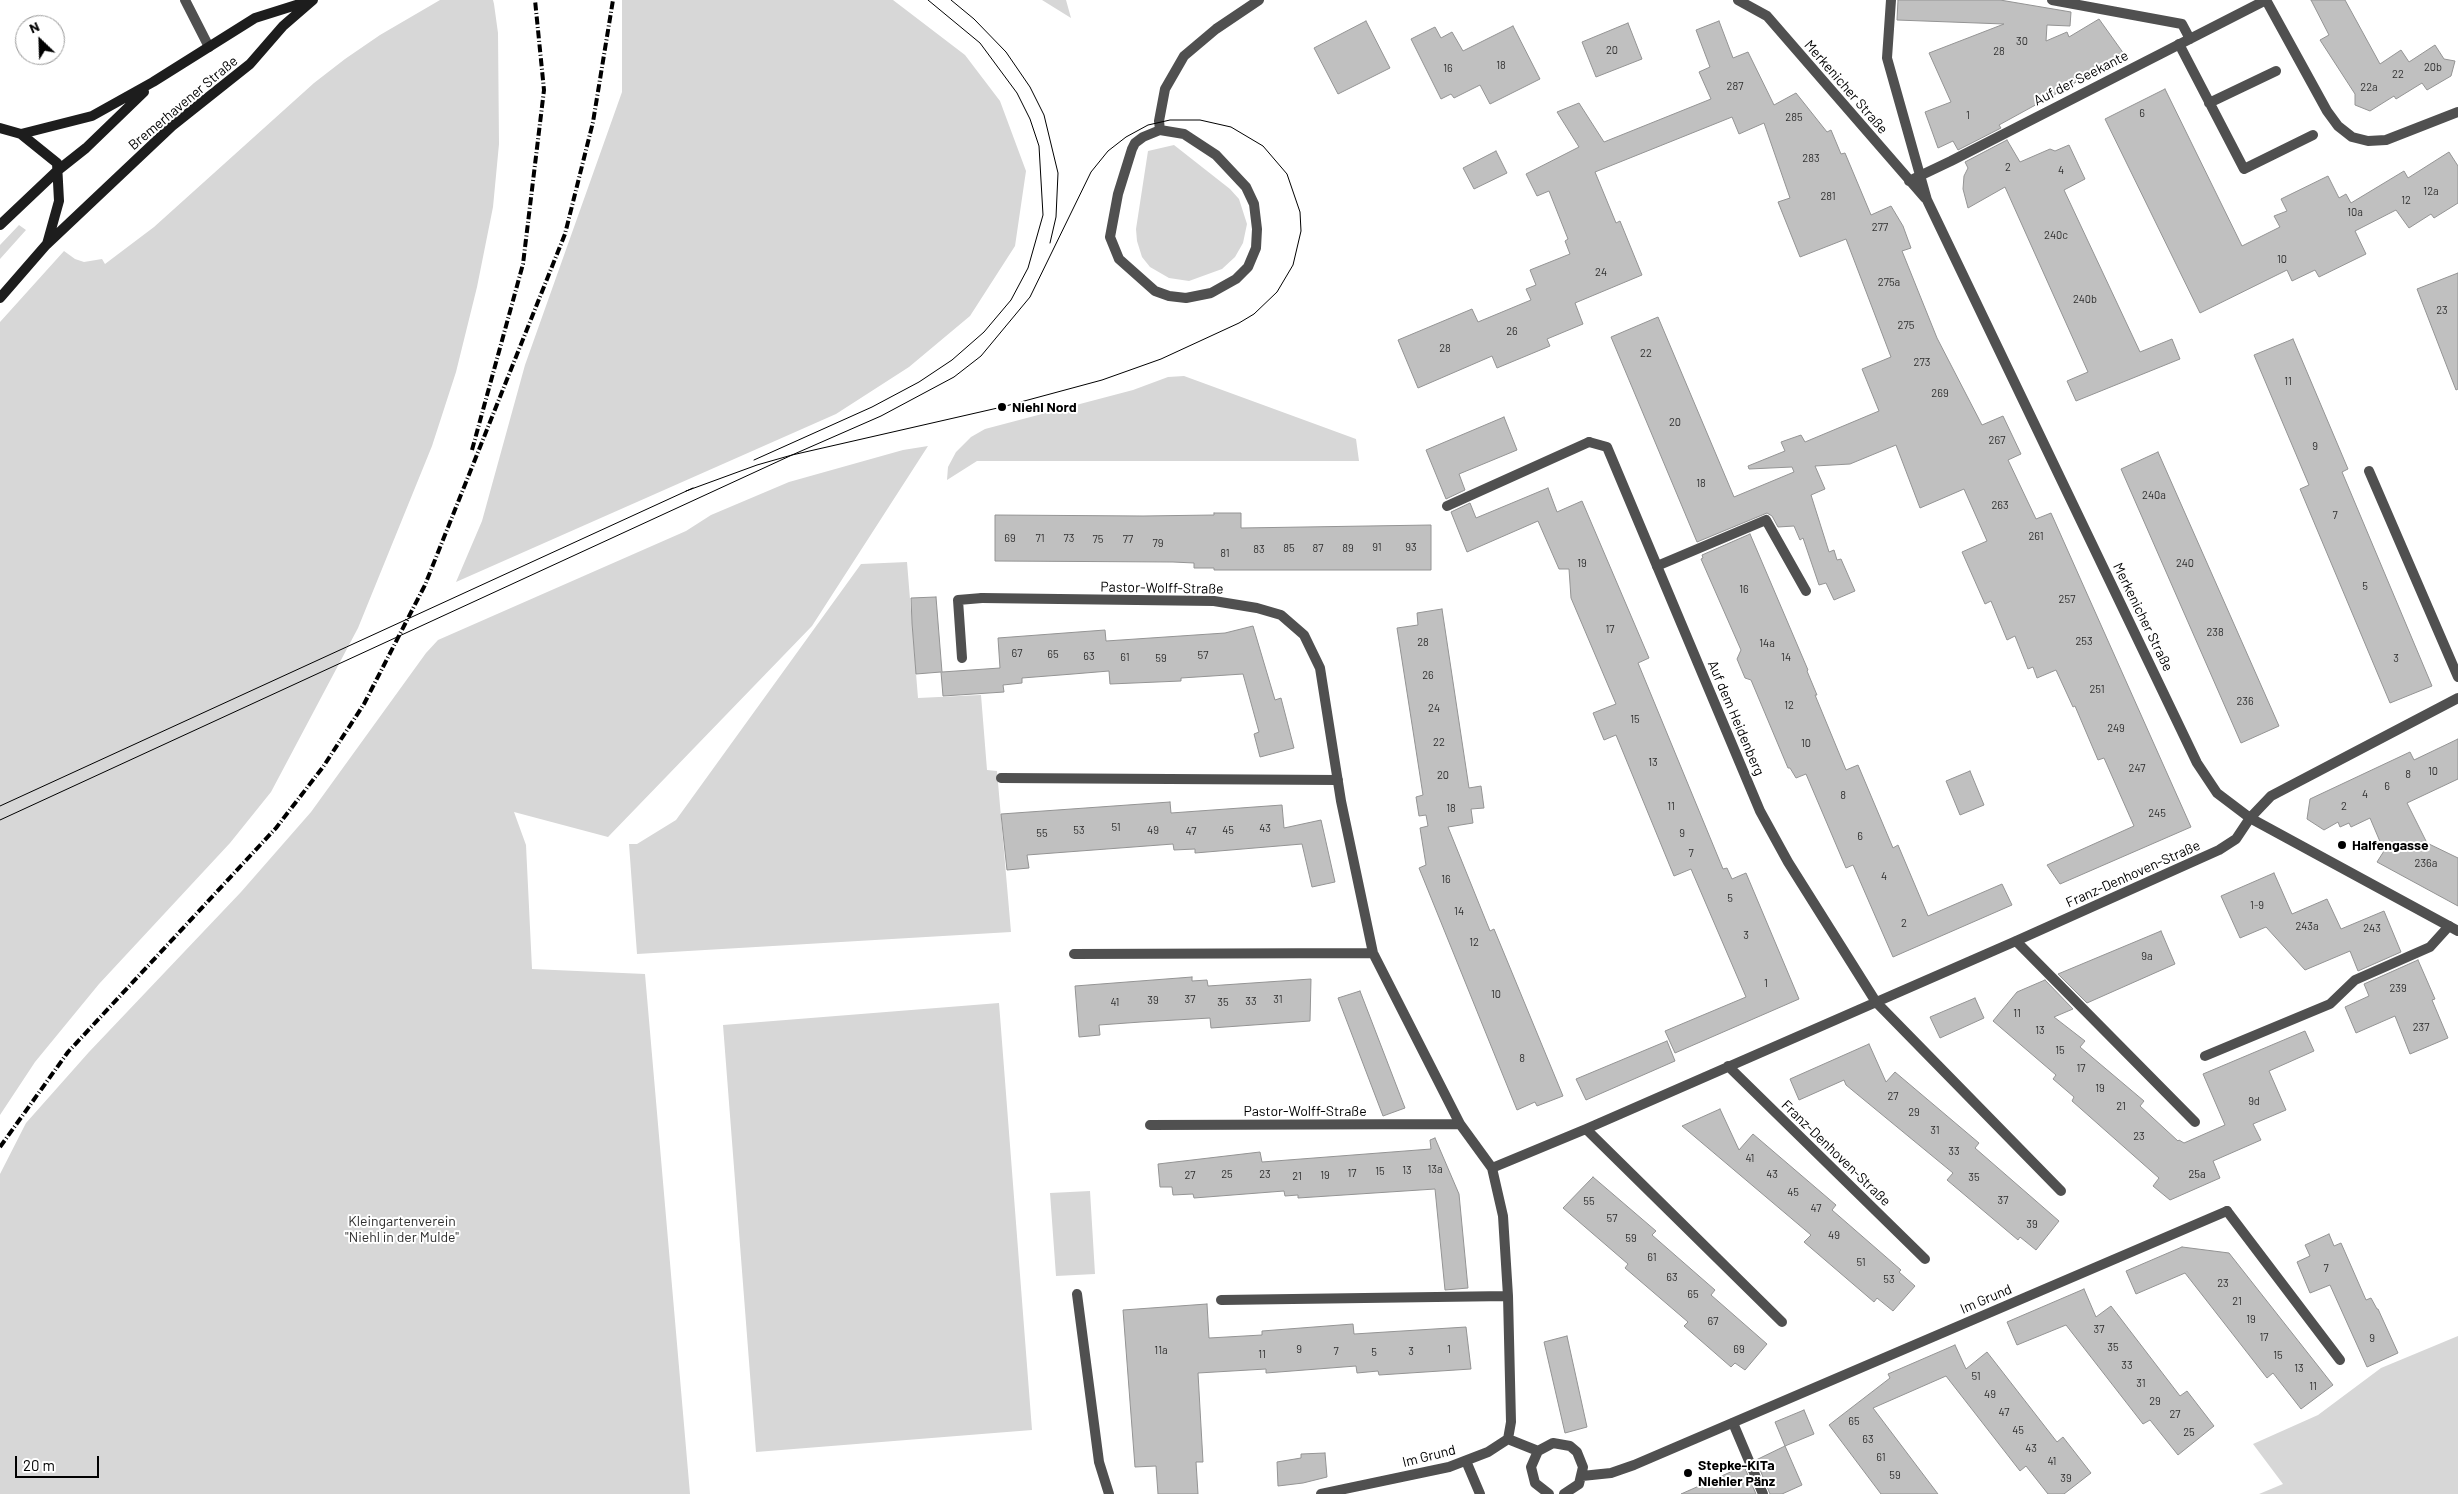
<!DOCTYPE html>
<meta charset="utf-8">
<style>
body{margin:0}
#map{position:relative;width:2458px;height:1494px;overflow:hidden;background:#fff;font-family:Barlow,sans-serif}
canvas{display:block}
.north{position:absolute;left:15px;top:15px;width:50px;height:50px;box-sizing:border-box;background:#fff;border:1px solid #999;border-radius:50%;rotate:336deg;font-size:14px;font-weight:700;line-height:20px;text-align:center;color:#000}
.north::after{content:'';display:block;margin:auto;width:18px;height:22px;background:#000;clip-path:polygon(50% 0,100% 100%,50% 72%,0 100%)}
.scale{position:absolute;left:15px;top:1456px;width:84px;height:22px;box-sizing:border-box;border:2px solid #000;border-top:0;padding-left:6px;font-size:15px;line-height:18px;white-space:nowrap;color:#000;-webkit-text-stroke:4px #fff;paint-order:stroke}
</style>
<div id="map">
<canvas width="2458" height="1494"></canvas>
<div class="north">N</div>
<div class="scale">20 m</div>
</div>
<script>
const ctx = document.querySelector('canvas').getContext('2d');
ctx.lineJoin = 'round';
function fillPath(path, color) {
  ctx.fillStyle = color;
  ctx.fill(path, 'evenodd');
}
function toPath(rows) {
  const path = new Path2D();
  for (const r of rows) {
    path.moveTo(r[0], r[1]);
    for (let i = 2; i < r.length; i += 2) path.lineTo(r[i], r[i + 1]);
  }
  return path;
}
function stroke(path, color, width, dash) {
  ctx.strokeStyle = color;
  ctx.lineWidth = width;
  ctx.lineCap = dash ? 'butt' : 'round';
  ctx.setLineDash(dash || []);
  ctx.stroke(path);
}
function label(font, color, halo, rows, align = 'center') {
  ctx.font = font + ' Barlow,sans-serif';
  ctx.lineWidth = 4;
  ctx.setLineDash([]);
  ctx.textBaseline = 'middle';
  ctx.strokeStyle = halo;
  ctx.fillStyle = color;
  for (const [text, x, y, turn = 0] of rows) {
    ctx.save();
    ctx.translate(x, y);
    ctx.rotate((+turn || 0) * Math.PI / 180);
    ctx.textAlign = isNaN(turn) ? turn : align;
    if (halo) ctx.strokeText(text, 0, 0);
    ctx.fillText(text, 0, 0);
    ctx.restore();
  }
}
const green = toPath([
 [440,0,493,0,494,4,498,33,499,144,493,207,477,287,456,372,432,446,358,628,271,792,230,843,99,984,35,1062,0,1115,0,322,64,251,75,259,84,262,102,259,105,264,154,227,314,83,345,59,380,35],
 [622,0,893,0,965,55,1000,101,1026,171,1015,246,970,316,909,367,836,414,456,582,482,521,525,365,622,92],
 [1042,0,1066,0,1071,18],
 [1174,145,1230,189,1239,199,1247,224,1243,243,1235,257,1222,269,1189,281,1169,278,1150,267,1142,257,1137,241,1136,229,1148,151],
 [19,225,26,230,0,259,0,245],
 [1184,376,1356,439,1359,461,977,461,947,480,948,467,956,452,971,437,985,429,1133,390,1168,377],
 [928,446,812,626,608,837,514,812,526,845,532,969,645,974,690,1494,0,1494,0,1174,26,1123,89,1052,241,892,311,812,426,653,438,640,686,531,711,515,789,482,903,450],
 [907,562,918,698,981,695,987,770,997,771,1011,932,637,954,629,844,637,844,676,820,861,564],
 [999,1003,1032,1430,756,1452,723,1025],
 [1090,1191,1095,1274,1056,1276,1050,1193],
 [2458,1336,2458,1494,2259,1494,2283,1484,2253,1444,2318,1415,2381,1368]
]);
const building = toPath([
 [1898,0,2000,0,2071,12,2070,26,2047,25,2046,41,2067,32,2069,37,2099,19,2124,54,2061,91,1999,125,2001,128,1958,150,1953,141,1938,148,1925,112,1951,102,1929,53,2004,24,1897,20,1898,0],
 [2311,0,2345,0,2380,64,2401,50,2409,62,2435,45,2444,59,2455,61,2451,76,2427,90,2422,83,2396,99,2394,96,2370,111,2355,105,2355,94,2320,40,2329,35,2311,0],
 [1366,21,1390,68,1338,94,1314,48,1366,21],
 [1719,21,1733,58,1748,52,1774,105,1796,93,1827,132,1831,130,1841,154,1845,153,1871,215,1891,206,1903,226,1911,248,1902,251,1937,338,1982,425,2003,416,2021,454,2008,460,2036,519,2051,513,2191,827,2060,884,2047,865,2134,826,2104,758,2098,760,2075,706,2073,707,2056,670,2037,678,2033,667,2028,669,2015,636,2007,640,1991,601,1985,604,1962,552,1987,541,1964,489,1920,508,1896,445,1850,464,1815,466,1825,489,1811,495,1829,552,1834,550,1837,560,1841,559,1855,591,1834,600,1826,583,1819,585,1803,538,1800,540,1794,526,1778,527,1772,516,1767,513,1697,542,1611,337,1658,317,1734,497,1794,472,1792,467,1749,469,1748,466,1785,451,1781,442,1801,435,1805,442,1879,411,1862,369,1891,357,1846,239,1800,257,1778,202,1790,198,1764,123,1739,134,1732,117,1595,172,1616,223,1620,221,1642,275,1575,303,1583,324,1547,339,1550,346,1497,368,1492,356,1418,388,1398,340,1472,309,1478,322,1531,300,1526,289,1536,285,1530,270,1570,254,1565,241,1568,239,1549,191,1537,196,1526,174,1579,147,1557,112,1579,103,1604,142,1711,99,1699,72,1710,67,1696,30,1719,21],
 [1628,23,1642,59,1596,77,1582,42,1628,23],
 [1513,26,1540,79,1490,104,1480,85,1454,98,1451,94,1441,99,1411,39,1435,27,1441,38,1452,32,1463,51,1513,26],
 [2165,89,2242,246,2280,227,2274,216,2287,211,2281,199,2328,176,2339,198,2346,194,2351,203,2404,171,2408,178,2449,152,2458,166,2458,203,2434,218,2431,214,2409,228,2396,210,2355,231,2366,254,2319,277,2315,270,2292,281,2287,270,2200,313,2105,119,2165,89],
 [2007,140,2020,162,2050,149,2055,151,2069,145,2085,179,2064,190,2140,352,2172,339,2180,359,2076,401,2067,381,2088,372,2005,187,1968,208,1963,189,1964,176,1968,168,1965,162,2007,140],
 [1496,151,1507,173,1474,189,1463,168,1496,151],
 [2458,273,2458,389,2456,390,2417,289,2458,273],
 [2293,339,2348,469,2342,472,2432,686,2390,703,2300,489,2309,485,2254,355,2293,339],
 [1504,417,1517,450,1459,474,1465,490,1446,499,1426,450,1504,417],
 [2158,452,2279,726,2241,743,2121,469,2158,452],
 [1548,488,1557,512,1582,501,1649,658,1638,663,1723,869,1727,868,1732,879,1746,873,1799,999,1675,1053,1665,1031,1746,997,1691,869,1674,876,1616,735,1604,740,1593,713,1616,704,1571,598,1569,569,1559,569,1538,521,1467,552,1451,512,1470,503,1476,518,1548,488],
 [1214,513,1241,513,1241,528,1431,525,1431,570,1214,570,1214,568,1194,568,1194,563,1173,562,995,561,995,515,1143,516,1214,515,1214,513],
 [1750,534,1808,670,1807,671,1817,695,1815,695,1846,770,1858,765,1893,848,1898,845,1928,916,2002,884,2012,905,1893,957,1853,865,1846,868,1806,774,1796,778,1790,768,1788,768,1751,680,1745,678,1737,659,1741,650,1701,559,1703,558,1702,555,1750,534],
 [936,597,942,672,1000,668,998,638,1105,630,1106,641,1225,633,1253,626,1275,700,1281,698,1294,748,1260,757,1254,734,1259,732,1243,674,1181,678,1181,681,1110,684,1109,671,1073,674,1022,678,1022,683,1003,685,1004,692,943,696,941,672,916,674,912,623,911,598,936,597],
 [1442,609,1469,788,1481,786,1484,808,1471,809,1473,823,1448,827,1490,931,1494,929,1563,1096,1537,1106,1535,1102,1517,1110,1419,868,1426,865,1420,828,1428,826,1426,815,1419,816,1416,797,1423,795,1397,628,1418,625,1417,613,1442,609],
 [2458,739,2458,779,2407,803,2427,843,2458,858,2458,906,2377,862,2384,851,2370,818,2351,827,2349,823,2340,827,2338,822,2324,830,2307,819,2310,799,2410,752,2414,760,2458,739],
 [1970,771,1984,805,1960,815,1946,781,1970,771],
 [1170,802,1171,813,1282,805,1284,828,1321,820,1335,882,1312,887,1302,844,1195,853,1195,849,1174,850,1173,844,1027,855,1029,868,1007,870,1001,814,1170,802],
 [2274,873,2292,914,2327,899,2341,929,2384,911,2401,952,2358,971,2350,951,2305,970,2266,927,2240,938,2221,896,2274,873],
 [2161,931,2175,964,2087,1003,2058,974,2161,931],
 [2418,960,2435,999,2432,1000,2448,1038,2410,1054,2395,1016,2356,1033,2345,1007,2369,996,2364,984,2418,960],
 [1192,977,1192,981,1207,980,1208,986,1311,979,1310,1021,1211,1028,1210,1018,1141,1022,1099,1025,1100,1035,1079,1037,1075,986,1192,977],
 [2045,980,2073,1009,2054,1017,2085,1041,2080,1047,2144,1101,2140,1106,2178,1141,2179,1140,2184,1143,2225,1125,2203,1074,2305,1031,2314,1051,2269,1071,2286,1110,2253,1124,2261,1140,2213,1161,2220,1178,2170,1200,2153,1186,2159,1178,2072,1101,2074,1097,2053,1079,2056,1075,1993,1021,2017,992,2045,980],
 [1360,991,1405,1108,1383,1116,1338,998,1360,991],
 [1975,998,1984,1018,1940,1038,1930,1017,1975,998],
 [1667,1041,1675,1061,1586,1100,1576,1079,1667,1041],
 [1869,1044,1886,1082,1895,1072,1979,1143,1975,1148,2059,1221,2036,1250,2020,1237,2018,1240,1947,1180,1953,1173,1846,1085,1844,1080,1799,1100,1790,1079,1869,1044],
 [1720,1109,1739,1150,1753,1134,1836,1205,1832,1210,1901,1270,1899,1272,1915,1286,1893,1311,1877,1298,1874,1302,1804,1242,1811,1235,1682,1126,1720,1109],
 [1435,1138,1459,1194,1468,1288,1445,1290,1435,1189,1298,1198,1298,1195,1285,1196,1284,1191,1194,1198,1193,1194,1173,1195,1172,1187,1160,1187,1158,1164,1260,1152,1262,1162,1431,1149,1430,1140,1435,1138],
 [1593,1177,1656,1231,1652,1235,1715,1290,1711,1295,1767,1344,1745,1370,1735,1363,1731,1367,1684,1326,1688,1322,1625,1268,1628,1264,1563,1208,1593,1177],
 [2329,1234,2334,1246,2341,1243,2366,1300,2371,1298,2377,1309,2378,1309,2398,1353,2367,1367,2330,1285,2310,1293,2297,1262,2310,1256,2305,1245,2329,1234],
 [2182,1247,2229,1253,2333,1385,2301,1409,2273,1373,2267,1378,2185,1273,2136,1294,2126,1271,2182,1247],
 [2084,1289,2096,1317,2111,1306,2180,1396,2187,1391,2214,1426,2178,1455,2150,1420,2143,1424,2066,1325,2017,1345,2007,1322,2084,1289],
 [1207,1304,1209,1338,1262,1335,1262,1331,1353,1324,1354,1334,1466,1327,1471,1369,1379,1375,1378,1371,1357,1373,1356,1366,1266,1373,1266,1369,1198,1373,1203,1462,1196,1462,1198,1494,1158,1494,1156,1466,1135,1467,1123,1310,1207,1304],
 [1567,1336,1587,1427,1565,1433,1544,1342,1567,1336],
 [1955,1345,1966,1369,1987,1352,2057,1442,2063,1437,2091,1473,2064,1494,2048,1494,2026,1466,2020,1471,1946,1376,1873,1408,1938,1494,1881,1494,1829,1425,1890,1378,1888,1374,1955,1345],
 [1804,1410,1814,1434,1785,1446,1775,1422,1804,1410],
 [1785,1446,1802,1485,1782,1494,1770,1494,1756,1460,1785,1446],
 [1325,1453,1327,1477,1303,1483,1278,1486,1277,1462,1301,1458,1301,1454,1325,1453],
 [1744,1466,1756,1494,1681,1494,1744,1466]
]);
const lane = toPath([
 [185,0,209,47],
 [2179,44,2244,169,2313,135],
 [2209,103,2276,71],
 [1160,130,1184,134,1216,155,1246,187,1254,204,1257,229,1256,248,1248,267,1236,279,1211,293,1186,298,1169,296,1155,291,1119,259,1110,237,1118,194,1132,149,1135,143,1143,137,1160,130],
 [1160,130,1159,121,1165,89,1184,56,1216,29,1259,0],
 [1447,506,1589,442],
 [1657,566,1766,520,1806,591],
 [962,658,958,600,982,598],
 [2205,1056,2330,1004,2355,980,2430,947,2449,926],
 [2227,1211,2340,1360],
 [1077,1294,1099,1462,1109,1494],
 [1733,1423,1763,1494],
 [1466,1461,1480,1494]
]);
const street = toPath([
 [1738,0,1767,16,1925,198],
 [1891,0,1887,58,1927,200,2197,763,2217,793,2250,818,2458,931],
 [2052,0,2182,24,2190,39],
 [2266,0,2327,111,2338,126,2352,137,2368,141,2386,140,2458,112],
 [1909,181,1951,161,2266,0],
 [1589,442,1607,447,1760,811,1788,862,1876,1002,2061,1191],
 [2369,471,2458,677],
 [982,598,1214,601,1257,608,1281,615,1304,635,1320,668,1341,801,1373,953,1460,1124,1492,1168,1503,1216,1508,1296,1511,1422,1508,1439],
 [1001,778,1338,780],
 [2016,941,2195,1122],
 [1074,954,1373,953],
 [1728,1066,1925,1259],
 [1150,1125,1460,1124],
 [1586,1129,1782,1322],
 [1492,1168,1586,1129,2016,941,2219,850,2236,839,2250,818,2271,796,2458,698],
 [1221,1300,1508,1296],
 [1508,1439,1538,1451],
 [1582,1476,1611,1473,1634,1465,2227,1211],
 [1321,1494,1449,1467,1488,1452,1508,1439],
 [1549,1494,1535,1483,1531,1467,1538,1451,1553,1443,1570,1446,1577,1452,1583,1467,1579,1484,1564,1494]
]);
const secondary = toPath([
 [0,128,21,134,92,116,153,82,255,18,309,1],
 [21,134,57,163,59,201,47,244],
 [0,225,57,171,86,148,144,92],
 [0,298,46,245,172,126,250,64,283,26,313,0]
]);
const tram = toPath([
 [951,0,974,19,1006,52,1030,87,1044,115,1058,173,1056,217,1050,243],
 [754,460,872,407,919,382,952,360,984,332,1011,300,1028,268,1043,215,1039,146,1030,119,1017,93,980,43,928,0],
 [0,806,693,488],
 [0,820,421,626,792,455,881,416,954,377,981,356,1030,297,1091,172,1108,151,1126,137,1148,125,1170,120,1200,120,1231,127,1263,146,1287,174,1300,212,1301,231,1293,265,1277,292,1254,314,1239,323,1161,359,1102,380,1002,407,792,455,757,465,686,491]
]);
const rail = toPath([
 [472,450,523,264,544,90,535,0],
 [0,1147,68,1052,276,828,323,767,364,704,425,585,565,234,593,122,613,0]
]);
const markers = [
 [1002,407,5,"#000"],
 [2342,845,5,"#000"],
 [1688,1473,5,"#000"]
];
const numberNames = [
 ["30",2022,41],
 ["20",1612,50],
 ["28",1999,51],
 ["18",1501,65],
 ["20b",2433,67],
 ["16",1448,68],
 ["22",2398,74],
 ["287",1735,86],
 ["22a",2369,87],
 ["6",2142,113],
 ["1",1968,115],
 ["285",1794,117],
 ["283",1811,158],
 ["2",2008,167],
 ["4",2061,170],
 ["12a",2431,191],
 ["281",1828,196],
 ["12",2406,200],
 ["10a",2355,212],
 ["277",1880,227],
 ["240c",2056,235],
 ["10",2282,259],
 ["24",1601,272],
 ["275a",1889,282],
 ["240b",2085,299],
 ["23",2442,310],
 ["275",1906,325],
 ["26",1512,331],
 ["28",1445,348],
 ["22",1646,353],
 ["273",1922,362],
 ["11",2288,381],
 ["269",1940,393],
 ["20",1675,422],
 ["267",1997,440],
 ["9",2315,446],
 ["18",1701,483],
 ["240a",2154,495],
 ["263",2000,505],
 ["7",2335,515],
 ["261",2036,536],
 ["69",1010,538],
 ["71",1040,538],
 ["73",1069,538],
 ["75",1098,539],
 ["77",1128,539],
 ["79",1158,543],
 ["91",1377,547],
 ["93",1411,547],
 ["85",1289,548],
 ["87",1318,548],
 ["89",1348,548],
 ["83",1259,549],
 ["81",1225,553],
 ["19",1582,563],
 ["240",2185,563],
 ["5",2365,586],
 ["16",1744,589],
 ["257",2067,599],
 ["17",1610,629],
 ["238",2215,632],
 ["253",2084,641],
 ["28",1423,642],
 ["14a",1767,643],
 ["67",1017,653],
 ["65",1053,654],
 ["57",1203,655],
 ["63",1089,656],
 ["61",1125,657],
 ["14",1786,657],
 ["59",1161,658],
 ["3",2396,658],
 ["26",1428,675],
 ["251",2097,689],
 ["236",2245,701],
 ["12",1789,705],
 ["24",1434,708],
 ["15",1635,719],
 ["249",2116,728],
 ["22",1439,742],
 ["10",1806,743],
 ["13",1653,762],
 ["247",2137,768],
 ["10",2433,771],
 ["8",2408,774],
 ["20",1443,775],
 ["6",2387,786],
 ["4",2365,794],
 ["8",1843,795],
 ["11",1671,806],
 ["2",2344,806],
 ["18",1451,808],
 ["245",2157,813],
 ["51",1116,827],
 ["43",1265,828],
 ["53",1079,830],
 ["49",1153,830],
 ["45",1228,830],
 ["47",1191,831],
 ["55",1042,833],
 ["9",1682,833],
 ["6",1860,836],
 ["7",1691,853],
 ["236a",2426,863],
 ["4",1884,876],
 ["16",1446,879],
 ["5",1730,898],
 ["1-9",2257,905],
 ["14",1459,911],
 ["2",1904,923],
 ["243a",2307,926],
 ["243",2372,928],
 ["3",1746,935],
 ["12",1474,942],
 ["9a",2147,956],
 ["1",1766,983],
 ["239",2398,988],
 ["10",1496,994],
 ["37",1190,999],
 ["31",1278,999],
 ["39",1153,1000],
 ["33",1251,1001],
 ["41",1115,1002],
 ["35",1223,1002],
 ["11",2017,1013],
 ["237",2421,1027],
 ["13",2040,1030],
 ["15",2060,1050],
 ["8",1522,1058],
 ["17",2081,1068],
 ["19",2100,1088],
 ["27",1893,1096],
 ["9d",2254,1101],
 ["21",2121,1106],
 ["29",1914,1112],
 ["31",1935,1130],
 ["23",2139,1136],
 ["33",1954,1151],
 ["41",1750,1158],
 ["13a",1435,1169],
 ["13",1407,1170],
 ["15",1380,1171],
 ["17",1352,1173],
 ["25",1227,1174],
 ["23",1265,1174],
 ["43",1772,1174],
 ["25a",2197,1174],
 ["27",1190,1175],
 ["19",1325,1175],
 ["21",1297,1176],
 ["35",1974,1177],
 ["45",1793,1192],
 ["37",2003,1200],
 ["55",1589,1201],
 ["47",1816,1208],
 ["57",1612,1218],
 ["39",2032,1224],
 ["49",1834,1235],
 ["59",1631,1238],
 ["61",1652,1257],
 ["51",1861,1262],
 ["7",2326,1268],
 ["63",1672,1277],
 ["53",1889,1279],
 ["23",2223,1283],
 ["65",1693,1294],
 ["21",2237,1301],
 ["19",2251,1319],
 ["67",1713,1321],
 ["37",2099,1329],
 ["17",2264,1337],
 ["9",2372,1338],
 ["35",2113,1347],
 ["9",1299,1349],
 ["1",1449,1349],
 ["69",1739,1349],
 ["11a",1161,1350],
 ["7",1336,1351],
 ["3",1411,1351],
 ["5",1374,1352],
 ["11",1262,1354],
 ["15",2278,1355],
 ["33",2127,1365],
 ["13",2299,1368],
 ["51",1976,1376],
 ["31",2141,1383],
 ["11",2313,1386],
 ["49",1990,1394],
 ["29",2155,1401],
 ["47",2004,1412],
 ["27",2175,1414],
 ["65",1854,1421],
 ["45",2018,1430],
 ["25",2189,1432],
 ["63",1868,1439],
 ["43",2031,1448],
 ["61",1881,1457],
 ["41",2052,1461],
 ["59",1895,1475],
 ["39",2066,1478]
];
const streetNames = [
 ["Auf der Seekante",2081,78,-27],
 ["Merkenicher Straße",1846,87,49],
 ["Bremerhavener Straße",183,103,-40],
 ["Pastor-Wolff-Straße",1162,588,1],
 ["Merkenicher Straße",2143,617,64],
 ["Auf dem Heidenberg",1736,718,67],
 ["Franz-Denhoven-Straße",2133,874,-24],
 ["Pastor-Wolff-Straße",1305,1111],
 ["Franz-Denhoven-Straße",1836,1153,44],
 ["Im Grund",1986,1299,-23],
 ["Im Grund",1429,1456,-14]
];
const poiNames = [
 ["Niehl Nord",1012,407],
 ["Halfengasse",2352,845],
 ["Stepke-KiTa",1698,1465],
 ["Niehler Pänz",1698,1481]
];
const parkNames = [
 ["Kleingartenverein",402,1221],
 ["\"Niehl in der Mulde\"",402,1237]
];
fillPath(green, '#d7d7d7');
fillPath(building, '#c0c0c0');
stroke(building, '#949494', 1);
stroke(lane, '#505050', 10);
stroke(street, '#505050', 10);
stroke(secondary, '#1d1d1d', 10);
stroke(tram, '#000', 1);
stroke(rail, '#000', 4, [8, 2.5, 1, 2.5]);
for (const [x, y, r, color] of markers) {
  const dot = new Path2D();
  dot.arc(x, y, r, 0, 2 * Math.PI);
  ctx.fillStyle = color;
  ctx.fill(dot);
  stroke(dot, '#fff', 2);
}
label('11px', '#303030', null, numberNames);
label('14px', '#000', '#fff', streetNames);
label('bold 14px', '#000', '#fff', poiNames, 'left');
label('14px', '#2e2e2e', '#fff', parkNames);
</script>
